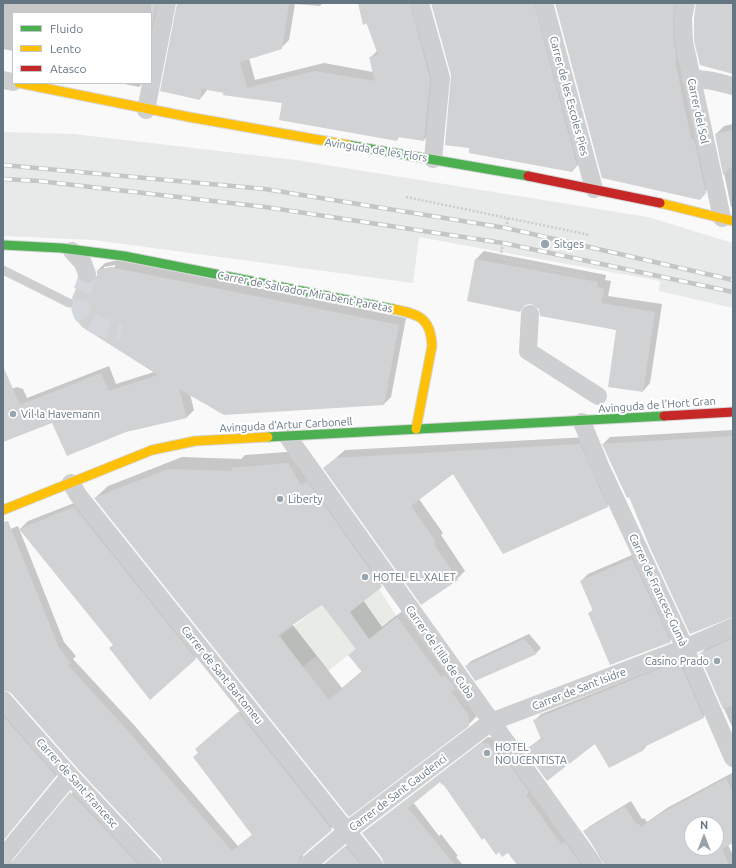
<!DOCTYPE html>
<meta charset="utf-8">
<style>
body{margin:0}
#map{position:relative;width:736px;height:868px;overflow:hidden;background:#f9f9f9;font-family:Ubuntu,sans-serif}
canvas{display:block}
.frame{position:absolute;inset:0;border:4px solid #657683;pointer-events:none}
.legend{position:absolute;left:12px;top:12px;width:140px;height:72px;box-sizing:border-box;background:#fff;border:1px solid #c1c8cd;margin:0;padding:5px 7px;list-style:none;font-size:12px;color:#657683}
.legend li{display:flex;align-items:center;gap:8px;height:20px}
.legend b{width:20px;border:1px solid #c1c8cd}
.north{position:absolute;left:684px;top:816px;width:40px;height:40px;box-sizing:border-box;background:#fff;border:1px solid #c1c8cd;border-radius:50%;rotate:0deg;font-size:11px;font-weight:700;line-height:16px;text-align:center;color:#657683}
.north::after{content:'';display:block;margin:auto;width:14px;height:18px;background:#99a4ac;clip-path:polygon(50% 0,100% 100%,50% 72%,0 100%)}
</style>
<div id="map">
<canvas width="736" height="868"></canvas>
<div class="frame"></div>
<ul class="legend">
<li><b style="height:5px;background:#4caf50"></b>Fluido</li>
<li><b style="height:5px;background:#ffc107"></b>Lento</li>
<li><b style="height:5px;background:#c62828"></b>Atasco</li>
</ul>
<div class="north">N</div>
</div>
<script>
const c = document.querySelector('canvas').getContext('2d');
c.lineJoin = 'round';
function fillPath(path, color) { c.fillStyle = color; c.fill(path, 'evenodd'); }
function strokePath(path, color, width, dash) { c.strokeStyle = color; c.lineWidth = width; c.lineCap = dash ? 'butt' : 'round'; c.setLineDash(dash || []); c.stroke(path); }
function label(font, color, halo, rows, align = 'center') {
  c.font = font + ' Ubuntu,sans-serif'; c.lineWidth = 4; c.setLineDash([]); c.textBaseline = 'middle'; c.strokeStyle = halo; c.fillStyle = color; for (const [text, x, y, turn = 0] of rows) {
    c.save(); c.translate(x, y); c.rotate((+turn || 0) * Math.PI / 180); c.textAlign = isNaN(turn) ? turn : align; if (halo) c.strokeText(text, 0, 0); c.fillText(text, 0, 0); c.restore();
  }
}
fillPath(new Path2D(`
 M 3,132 L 74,134 L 296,160 L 648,217 L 733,243 L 733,308 L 659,291 L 660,281 L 419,237 L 413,283 L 94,240 L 3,236 Z`), '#e8e9e9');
fillPath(new Path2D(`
 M 379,589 L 397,617 L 328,671 L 316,656 L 303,667 L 280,636 L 322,605 L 350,612 Z`), '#e8ebe6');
fillPath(new Path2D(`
 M 3,3 L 162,3 L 151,60 L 151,13 L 13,13 L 13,51 L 3,49 Z
 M 178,3 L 323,3 L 320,6 L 295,4 L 289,40 L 281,48 L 249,58 L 255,80 L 324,63 L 373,72 L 370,58 L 377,51 L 359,3 L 420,3 L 438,70 L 432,132 L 424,140 L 400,136 L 397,140 L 283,102 L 208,89 L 200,99 Z
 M 432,3 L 543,3 L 580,163 L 572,171 L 471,148 Z
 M 556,3 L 681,3 L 713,184 L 699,198 Z
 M 120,83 L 143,83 L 139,87 Z
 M 733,124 L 733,207 L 731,207 L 716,134 L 724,126 Z
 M 484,251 L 606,275 L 605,280 L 611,281 L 608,296 L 662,304 L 650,383 L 643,391 L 618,330 L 540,308 L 531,303 L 527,303 L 520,311 L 468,301 L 476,259 Z
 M 118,260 L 406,318 L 391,397 L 384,404 L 224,414 L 190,394 L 194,410 L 187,417 L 126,431 L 67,455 L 53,421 L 3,441 L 3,392 L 17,387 L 23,389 L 27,398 L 109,366 L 116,384 L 154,372 L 83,326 L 76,317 L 74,308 L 76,302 L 73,298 L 80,282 L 88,275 L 93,278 L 98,276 L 98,270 L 105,263 ZM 115,265 L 115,267 L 104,269 L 104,267 Z
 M 733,430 L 733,616 L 630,496 L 603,444 L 610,437 Z
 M 588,437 L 615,498 L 607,506 L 454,473 L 419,499 L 443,533 L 441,535 L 465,571 L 457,579 L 421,604 L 324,468 L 345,450 Z
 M 301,451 L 394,573 L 363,600 L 382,627 L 410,605 L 481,712 L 468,725 L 349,815 L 95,498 L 108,486 L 182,457 L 241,459 L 245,455 ZM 322,603 L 357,648 L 350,655 L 362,671 L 342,688 L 292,624 Z
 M 82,500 L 202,651 L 195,658 L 114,644 L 20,529 L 28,521 Z
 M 18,526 L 64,642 L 76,656 L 73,659 L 134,725 L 238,846 L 253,834 L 196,749 L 245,707 L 337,823 L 303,855 L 302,861 L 306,865 L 163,865 L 162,857 L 12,692 L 3,690 L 3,532 Z
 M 639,552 L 677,634 L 670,641 L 589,613 L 594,609 L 581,581 L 588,574 Z
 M 529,634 L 541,648 L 536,653 L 466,666 L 471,661 Z
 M 733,635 L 733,729 L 700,654 L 707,647 Z
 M 686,656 L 710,710 L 703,717 L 649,743 L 643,750 L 595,743 L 526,750 L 541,738 L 534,721 L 541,714 Z
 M 3,704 L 61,770 L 3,840 Z
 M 488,737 L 495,738 L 591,865 L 519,865 L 508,851 L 440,781 L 413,802 L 439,836 L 441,834 L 458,856 L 456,857 L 463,865 L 384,865 L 383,858 L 363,833 Z
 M 732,773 L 733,842 L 728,845 L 733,855 L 733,865 L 605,865 L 584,831 L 590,826 L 631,801 L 642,819 L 644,818 L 647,822 L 667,808 ZM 692,824 L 716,824 L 716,848 L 692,848 Z
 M 77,787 L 150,865 L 3,865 L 17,859 Z
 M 352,841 L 371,865 L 324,865 Z`), '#0003');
fillPath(new Path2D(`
 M 151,3 L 156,3 L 151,30 Z
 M 177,3 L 289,3 L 282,49 L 240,62 L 247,88 L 315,71 L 375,81 L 369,57 L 378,55 L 367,23 L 363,25 L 358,3 L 410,3 L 430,79 L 424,141 L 398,137 L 397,141 L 279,120 L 282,103 L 222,95 L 224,93 L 202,89 L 200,100 L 160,91 Z
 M 431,3 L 534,3 L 577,166 L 572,172 L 469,153 L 469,148 L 445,145 L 451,75 Z
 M 555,3 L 675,3 L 673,18 L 674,43 L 677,60 L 675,60 L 691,139 L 694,139 L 706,193 L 700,200 L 602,178 Z
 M 696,3 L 733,3 L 733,74 L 700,65 L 694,41 L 694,19 Z
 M 733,130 L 733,165 L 723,175 L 715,134 Z
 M 475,259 L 598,282 L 597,287 L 604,289 L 601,303 L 655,312 L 643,392 L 608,387 L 616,330 L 540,316 L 539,309 L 531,304 L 525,305 L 520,312 L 467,301 Z
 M 110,267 L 399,325 L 384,405 L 224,415 L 179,389 L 187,418 L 126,432 L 67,456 L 52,423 L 3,442 L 3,366 L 20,405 L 101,373 L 109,391 L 158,375 L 82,327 L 75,318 L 73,308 L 75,302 L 72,298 L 79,282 L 91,284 L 97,276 L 97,270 Z
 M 733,436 L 733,617 L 690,634 L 651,550 L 629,497 L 627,498 L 602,444 Z
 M 580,444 L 608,507 L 503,554 L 453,474 L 411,506 L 436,542 L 434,544 L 458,580 L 421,605 L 323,468 L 336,458 Z
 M 288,463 L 301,485 L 307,481 L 382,587 L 350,612 L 369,639 L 397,617 L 441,677 L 445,675 L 456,689 L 451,691 L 469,716 L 469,726 L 349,817 L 94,498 L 168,469 L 233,471 L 231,468 ZM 322,605 L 356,649 L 348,655 L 362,672 L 329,700 L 278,635 Z
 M 74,507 L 196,659 L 150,700 L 109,648 L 113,645 L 19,529 Z
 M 8,521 L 59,648 L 71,663 L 68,665 L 128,731 L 232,851 L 252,835 L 193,757 L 198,753 L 195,749 L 238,712 L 332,830 L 300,857 L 297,865 L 163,865 L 161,858 L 78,769 L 11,693 L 3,690 L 3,522 Z
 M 632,559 L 671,642 L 610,665 L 588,613 L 593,611 L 580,581 Z
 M 733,638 L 733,705 L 723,709 L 699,654 Z
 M 524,639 L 537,654 L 475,681 L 465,666 Z
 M 679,661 L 704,718 L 642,748 L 644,750 L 609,768 L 595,744 L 547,781 L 525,750 L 541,739 L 533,720 Z
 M 3,716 L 56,776 L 3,841 Z
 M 481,743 L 489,744 L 504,765 L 508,762 L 529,792 L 526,795 L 561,844 L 565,842 L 581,865 L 517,865 L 508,853 L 502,857 L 499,852 L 496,855 L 484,838 L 482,840 L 443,784 L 442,785 L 440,782 L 408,808 L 455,865 L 384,865 L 382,858 L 362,833 Z
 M 726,778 L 733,793 L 733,843 L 722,849 L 729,865 L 604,865 L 603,859 L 583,831 L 625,806 L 636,824 L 638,823 L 641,827 L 660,814 ZM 692,824 L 716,824 L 716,848 L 692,848 Z
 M 70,792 L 139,865 L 9,865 Z
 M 345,846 L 361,865 L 323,865 Z`), '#d0d2d3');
strokePath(new Path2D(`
 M 87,274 C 87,283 83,288 81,295 C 74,323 101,327 121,332`), '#d4d8dc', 18, [18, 9]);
const fast = new Path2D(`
 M 348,145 L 528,176
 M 3,245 L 61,248 L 124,256 L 393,309
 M 268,437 L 664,416`);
const slow = new Path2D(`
 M 19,83 L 189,117 L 348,145
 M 660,203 L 733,221
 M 393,309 C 418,314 431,317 432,346 L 416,429
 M 3,510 L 152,450 L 195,441 L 268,437`);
const jam = new Path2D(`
 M 528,176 L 660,203
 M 664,416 L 733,412`);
strokePath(fast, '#d5d6d7', 11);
strokePath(slow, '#d5d6d7', 11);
strokePath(jam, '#d5d6d7', 11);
strokePath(new Path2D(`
 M 406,197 L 590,235
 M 506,228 L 508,217
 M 503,243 L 500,258 L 587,277
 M 536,270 L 537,266`), '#cbcccd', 2.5, [2, 2]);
strokePath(new Path2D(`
 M 3,270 L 69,303`), '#cecfd0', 9);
strokePath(new Path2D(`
 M 420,3 L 441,78 L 433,159
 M 544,3 L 594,189
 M 686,3 L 683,18 L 684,42 L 722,218
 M 691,78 L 713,81 L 733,86
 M 3,80 L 13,82
 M 146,110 L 167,3
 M 72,251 L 83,263 L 87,274
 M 530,314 L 528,351 L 598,396
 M 582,422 L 600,466 L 679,635 L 733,758
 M 288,437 L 594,865
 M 71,483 L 78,495 L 374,865
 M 3,700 L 70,776 L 153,865
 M 3,857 L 70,776
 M 307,865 L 347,831 L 491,722 L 685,648 L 733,627`), '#cecfd0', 18);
strokePath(fast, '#4caf50', 9);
strokePath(slow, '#ffc107', 9);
strokePath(jam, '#c62828', 9);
const rail = new Path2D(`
 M 3,165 L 265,189 L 506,228 L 733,280
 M 3,179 L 39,181 L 265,207 L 503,243 L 733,292`);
strokePath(rail, '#c3c5c6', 4.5);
strokePath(rail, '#fff', 3, [9]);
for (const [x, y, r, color] of [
 [545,244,5,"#99a4ac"],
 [13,414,4,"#99a4ac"],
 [280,499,4,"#99a4ac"],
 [365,577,4,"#99a4ac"],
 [717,661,4,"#99a4ac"],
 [487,753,4,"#99a4ac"]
]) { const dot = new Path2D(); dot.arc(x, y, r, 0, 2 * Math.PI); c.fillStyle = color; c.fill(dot); strokePath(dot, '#fff', 1.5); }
label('11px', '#657683', '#fff', [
 ["Carrer de les Escoles Pies",569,96,75],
 ["Carrer del Sol",698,111,78],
 ["Avinguda de les Flors",376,150,9],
 ["Carrer de Salvador Mirabent Paretas",305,292,11],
 ["Avinguda de l'Hort Gran",657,405,-4],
 ["Avinguda d'Artur Carbonell",286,425,-3],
 ["Carrer de Francesc Gumà",658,590,65],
 ["Carrer de l'Illa de Cuba",440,652,55],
 ["Carrer de Sant Bartomeu",222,675,51],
 ["Carrer de Sant Isidre",579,689,-21],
 ["Carrer de Sant Francesc",77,783,48],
 ["Carrer de Sant Gaudenci",398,793,-37]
]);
label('11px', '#657683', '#fff', [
 ["Sitges",554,244],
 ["Vil·la Havemann",21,414],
 ["Liberty",288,499],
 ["HOTEL EL XALET",373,577],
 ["Casino Prado",709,661,"right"],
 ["HOTEL",495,747],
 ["NOUCENTISTA",495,760]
], 'left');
</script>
